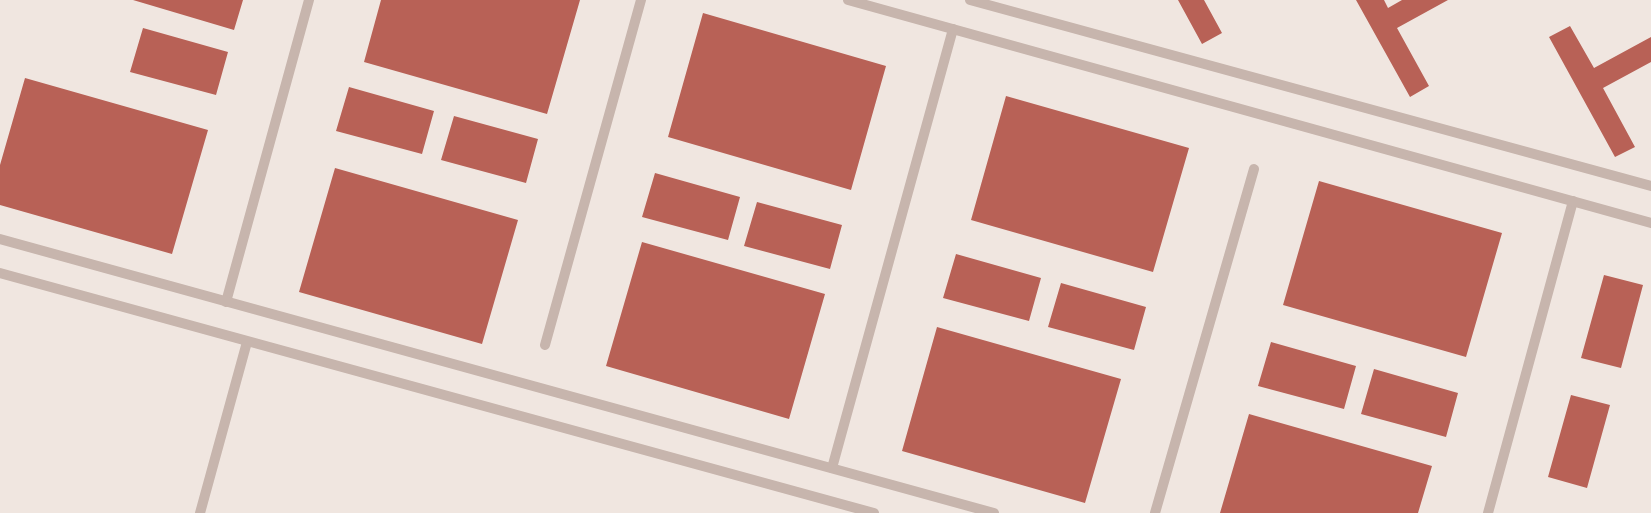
<!DOCTYPE html>
<style>
body{margin:0}
canvas{display:block;background:#f0e6e0}
</style>
<canvas width="1651" height="513"></canvas>
<script>
const c = document.querySelector('canvas').getContext('2d');
c.lineJoin = 'round';
function fillPath(path, color) { c.fillStyle = color; c.fill(path, 'evenodd'); }
function strokePath(path, color, width, dash) { c.strokeStyle = color; c.lineWidth = width; c.lineCap = dash ? 'butt' : 'round'; c.setLineDash(dash || []); c.stroke(path); }
fillPath(new Path2D(`
 M 133,0 L 243,0 L 234,30 Z
 M 381,0 L 580,0 L 547,114 L 364,62 Z
 M 1178,0 L 1204,0 L 1222,33 L 1202,44 Z
 M 1356,0 L 1384,0 L 1388,8 L 1402,0 L 1448,0 L 1397,28 L 1429,86 L 1410,97 Z
 M 703,13 L 886,66 L 851,190 L 668,137 Z
 M 1570,26 L 1594,68 L 1651,37 L 1651,62 L 1603,88 L 1635,147 L 1615,157 L 1549,37 Z
 M 143,28 L 228,52 L 216,95 L 130,72 Z
 M 25,78 L 208,130 L 172,254 L 0,205 L 0,165 Z
 M 349,87 L 434,111 L 422,154 L 336,131 Z
 M 1006,96 L 1189,148 L 1153,272 L 971,220 Z
 M 454,116 L 538,139 L 526,183 L 441,160 Z
 M 335,168 L 518,220 L 482,344 L 299,292 Z
 M 655,173 L 740,197 L 728,240 L 642,217 Z
 M 1319,181 L 1502,233 L 1466,357 L 1283,305 Z
 M 757,202 L 842,225 L 830,269 L 744,246 Z
 M 642,242 L 825,294 L 789,419 L 606,366 Z
 M 956,254 L 1041,278 L 1029,321 L 943,298 Z
 M 1604,275 L 1643,285 L 1621,368 L 1581,358 Z
 M 1061,283 L 1146,307 L 1134,350 L 1048,327 Z
 M 937,327 L 1121,379 L 1085,503 L 902,451 Z
 M 1271,342 L 1356,366 L 1344,409 L 1258,386 Z
 M 1374,369 L 1458,393 L 1446,437 L 1361,414 Z
 M 1571,395 L 1610,405 L 1587,488 L 1548,477 Z
 M 1249,414 L 1432,466 L 1418,513 L 1220,513 Z`), '#b86156');
strokePath(new Path2D(`
 M 226,302 L 309,0
 M 545,345 L 641,0
 M 832,468 L 953,29
 M 1155,513 L 1254,169
 M 1488,513 L 1573,201`), '#c7b5ad', 10);
strokePath(new Path2D(`
 M 848,0 L 1651,223
 M 970,0 L 1651,186
 M 0,239 L 994,513
 M 0,273 L 874,513
 M 200,513 L 247,342`), '#c7b5ad', 10);
</script>
